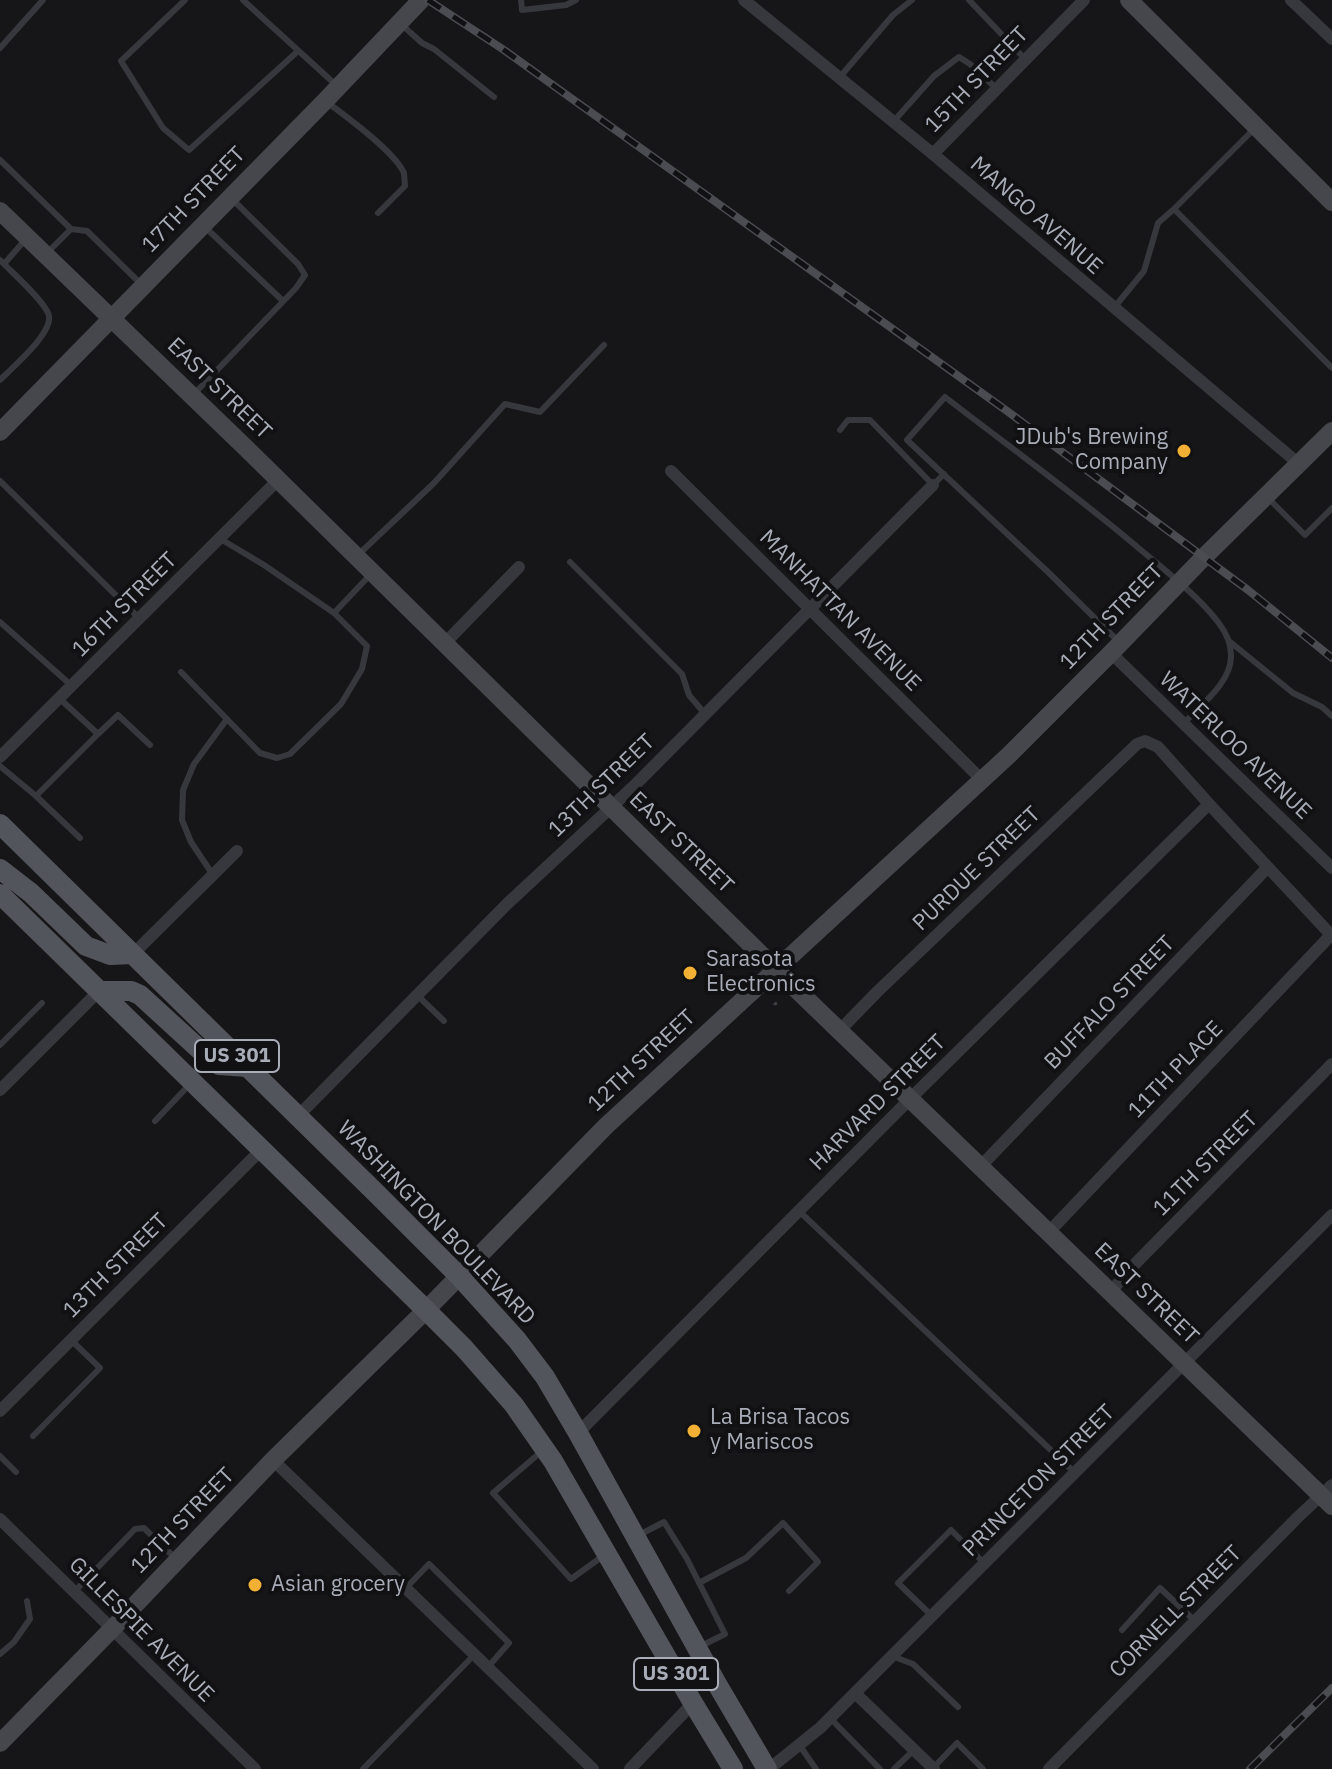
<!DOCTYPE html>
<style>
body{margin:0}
canvas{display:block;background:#161618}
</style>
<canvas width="1332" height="1769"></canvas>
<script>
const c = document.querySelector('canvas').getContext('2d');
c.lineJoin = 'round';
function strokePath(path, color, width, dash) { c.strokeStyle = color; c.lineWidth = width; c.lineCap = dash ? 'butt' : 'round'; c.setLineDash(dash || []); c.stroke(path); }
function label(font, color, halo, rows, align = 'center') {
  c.font = font + ' "IBM Plex Sans",sans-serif'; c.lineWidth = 8; c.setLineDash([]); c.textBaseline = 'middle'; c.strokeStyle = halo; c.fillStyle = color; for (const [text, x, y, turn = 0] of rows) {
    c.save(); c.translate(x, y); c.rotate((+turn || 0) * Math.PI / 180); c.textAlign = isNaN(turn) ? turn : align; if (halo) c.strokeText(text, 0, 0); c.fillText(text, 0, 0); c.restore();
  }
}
strokePath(new Path2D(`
 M 735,966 L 734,965 L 736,963
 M 774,1003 L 775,1004 L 777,1003`), '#3d3f44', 3, [4, 6]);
strokePath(new Path2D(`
 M 185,0 L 121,61 L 163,128 L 189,150 L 298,51
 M 243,0 L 336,85
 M 521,0 L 522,10 L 566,5 L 576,0
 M 969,0 L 1025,59
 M 402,25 L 422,43 L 434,49 L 494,97
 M 0,48 L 43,0
 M 839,78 L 893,15 L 912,0
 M 328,103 C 347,117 395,152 404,173 C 404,174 405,185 405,186 L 378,213
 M 893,122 L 934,76 L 959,57 L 970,64 L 997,89
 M 0,160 L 71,229 L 48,252
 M 1174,209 L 1332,368
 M 206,228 L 283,301
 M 71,229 L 87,231 L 141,284
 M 0,260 L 4,264 L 25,240
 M 1113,309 L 1144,271 L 1158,223 L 1174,209 L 1253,130
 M 0,380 C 13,367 52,334 49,316 C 47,304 14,274 4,264
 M 195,393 L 296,288 L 305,275 L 298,264 L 231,198
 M 840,430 L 848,420 L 870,420 L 933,485 L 944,474
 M 0,481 L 139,618
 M 1267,497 L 1305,535 L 1332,508
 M 219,538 L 264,565 L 334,613
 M 359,554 L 434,483 L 505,404 L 540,412 L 604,345
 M 570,562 L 682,674 L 689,695 L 705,714
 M 0,622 L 72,686
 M 1118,641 L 1049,573 L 907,440 L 945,397 C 1011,448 1079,497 1142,551 C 1166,571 1199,597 1218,622 C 1225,631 1231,643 1231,655 C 1232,682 1201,705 1184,723
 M 1229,641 L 1293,693 L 1322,707 L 1332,716
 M 181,672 L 260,753 L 277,758 L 290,754 L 341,704 L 362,669 L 367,646 L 334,613 L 370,575
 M 98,734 L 118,715 L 150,745
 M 0,766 L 36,796 L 98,734 L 59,698
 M 36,796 L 80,838
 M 213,875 L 191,842 L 182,820 L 183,790 L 194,764 L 227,719
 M 417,995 L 444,1021
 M 0,1045 L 42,1003
 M 155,1121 L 191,1083
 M 799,1211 L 1075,1473
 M 33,1436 L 100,1368 L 71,1340
 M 542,1451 L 493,1493 L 571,1579 L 603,1556
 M 0,1456 L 16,1472
 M 641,1534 L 664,1522 L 687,1559 L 725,1634 L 701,1646
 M 699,1583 L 746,1558 L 783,1523 L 818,1562 L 789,1591
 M 406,1588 L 429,1564 L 509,1643 L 488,1667
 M 74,1592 L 135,1529 L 144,1528 L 175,1558
 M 932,1616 L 898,1583 L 951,1530 L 984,1563
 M 1122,1630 L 1160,1588 L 1195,1621
 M 0,1654 L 14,1642 L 30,1619 L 27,1601
 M 892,1656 L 913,1664 L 958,1707
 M 830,1718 L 880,1769
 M 800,1746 L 816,1769
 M 933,1768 L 957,1743 L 983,1769
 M 363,1769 L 475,1654
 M 894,1769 L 914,1750`), '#37383d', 6);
strokePath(new Path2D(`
 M 744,0 L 933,154 L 1299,464
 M 1291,0 L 1332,39
 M 933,154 L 1084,0
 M 671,471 L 981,779
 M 445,643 L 519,567
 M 1111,653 L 1332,868
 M 0,757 L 277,481
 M 133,954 L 237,851
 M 839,1031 L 877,992 L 1137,744 L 1145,741 L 1158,747 L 1209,804 L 1332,936
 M 0,1090 L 99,991
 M 298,1116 L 507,904 L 634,786 L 933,485
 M 980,1167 L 1268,867
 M 1048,1233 L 1331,935
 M 1110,1293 L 1128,1271 L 1332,1064
 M 0,1411 L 261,1150
 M 578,1433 L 910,1099 L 1209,804
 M 273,1460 L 593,1769
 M 0,1519 L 255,1769
 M 855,1693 L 934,1769
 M 630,1769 L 693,1703
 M 769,1769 L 820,1728 L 1332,1215
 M 1049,1769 L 1297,1518 L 1332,1485`), '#37383d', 12);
strokePath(new Path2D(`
 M 1129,0 L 1332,202
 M 0,211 L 248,450 L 794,987 L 1332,1506
 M 0,432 L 325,101 L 421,0
 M 0,1743 L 112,1629 L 273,1460 L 426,1310 L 606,1126 L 1009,755 L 1111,653 L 1204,557 L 1332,431`), '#45474d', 18);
strokePath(new Path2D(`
 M 0,824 L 377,1194 L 459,1276 L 517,1340 L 545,1377 L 578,1433 L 717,1684 L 767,1769
 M 0,869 L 31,893 L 86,946 L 110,955 L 133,954
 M 0,894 L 426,1310 L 464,1348 L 514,1405 L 553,1461 L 693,1703 L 733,1769
 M 99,991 L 131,991 L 140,995 L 210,1059 L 219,1065 L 248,1067`), '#53555c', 20);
const rail = new Path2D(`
 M 428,0 L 504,50 L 1007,411 L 1248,590 L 1332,658
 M 1250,1769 L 1332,1688`);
strokePath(rail, '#4a4c52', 8);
strokePath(rail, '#111113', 5, [15]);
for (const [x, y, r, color] of [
 [1184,451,8,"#f2b134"],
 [690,973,8,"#f2b134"],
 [694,1431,8,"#f2b134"],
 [255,1585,8,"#f2b134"]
]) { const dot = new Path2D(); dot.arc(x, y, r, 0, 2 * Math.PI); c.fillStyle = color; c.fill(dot); strokePath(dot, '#111113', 3); }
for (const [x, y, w] of [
 [237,1056,84],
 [676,1674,84]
]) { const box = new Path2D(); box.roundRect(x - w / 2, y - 16, w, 32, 6); c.fillStyle = '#111113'; c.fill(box); strokePath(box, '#a8adb8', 2); }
label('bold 20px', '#a8adb8', null, [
 ["US 301",237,1056],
 ["US 301",676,1674]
]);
label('22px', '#a8adb8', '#111113', [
 ["15TH STREET",977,80,-46],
 ["17TH STREET",194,200,-46],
 ["MANGO AVENUE",1036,216,41],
 ["EAST STREET",219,389,44],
 ["16TH STREET",125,605,-45],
 ["MANHATTAN AVENUE",840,611,45],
 ["12TH STREET",1112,617,-46],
 ["WATERLOO AVENUE",1235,746,44],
 ["13TH STREET",602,786,-44],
 ["EAST STREET",681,843,44],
 ["PURDUE STREET",977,869,-44],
 ["BUFFALO STREET",1110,1003,-46],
 ["12TH STREET",642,1061,-43],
 ["11TH PLACE",1176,1070,-46],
 ["HARVARD STREET",878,1103,-45],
 ["11TH STREET",1206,1164,-45],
 ["WASHINGTON BOULEVARD",436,1223,46],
 ["13TH STREET",116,1266,-45],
 ["EAST STREET",1146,1294,44],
 ["PRINCETON STREET",1039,1481,-45],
 ["12TH STREET",183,1521,-46],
 ["CORNELL STREET",1176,1612,-45],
 ["GILLESPIE AVENUE",141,1630,45]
]);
label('22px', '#a8adb8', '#111113', [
 ["JDub's Brewing",1168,438,"right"],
 ["Company",1168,463,"right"],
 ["Sarasota",706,960],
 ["Electronics",706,985],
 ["La Brisa Tacos",710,1418],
 ["y Mariscos",710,1443],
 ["Asian grocery",271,1585]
], 'left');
</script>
